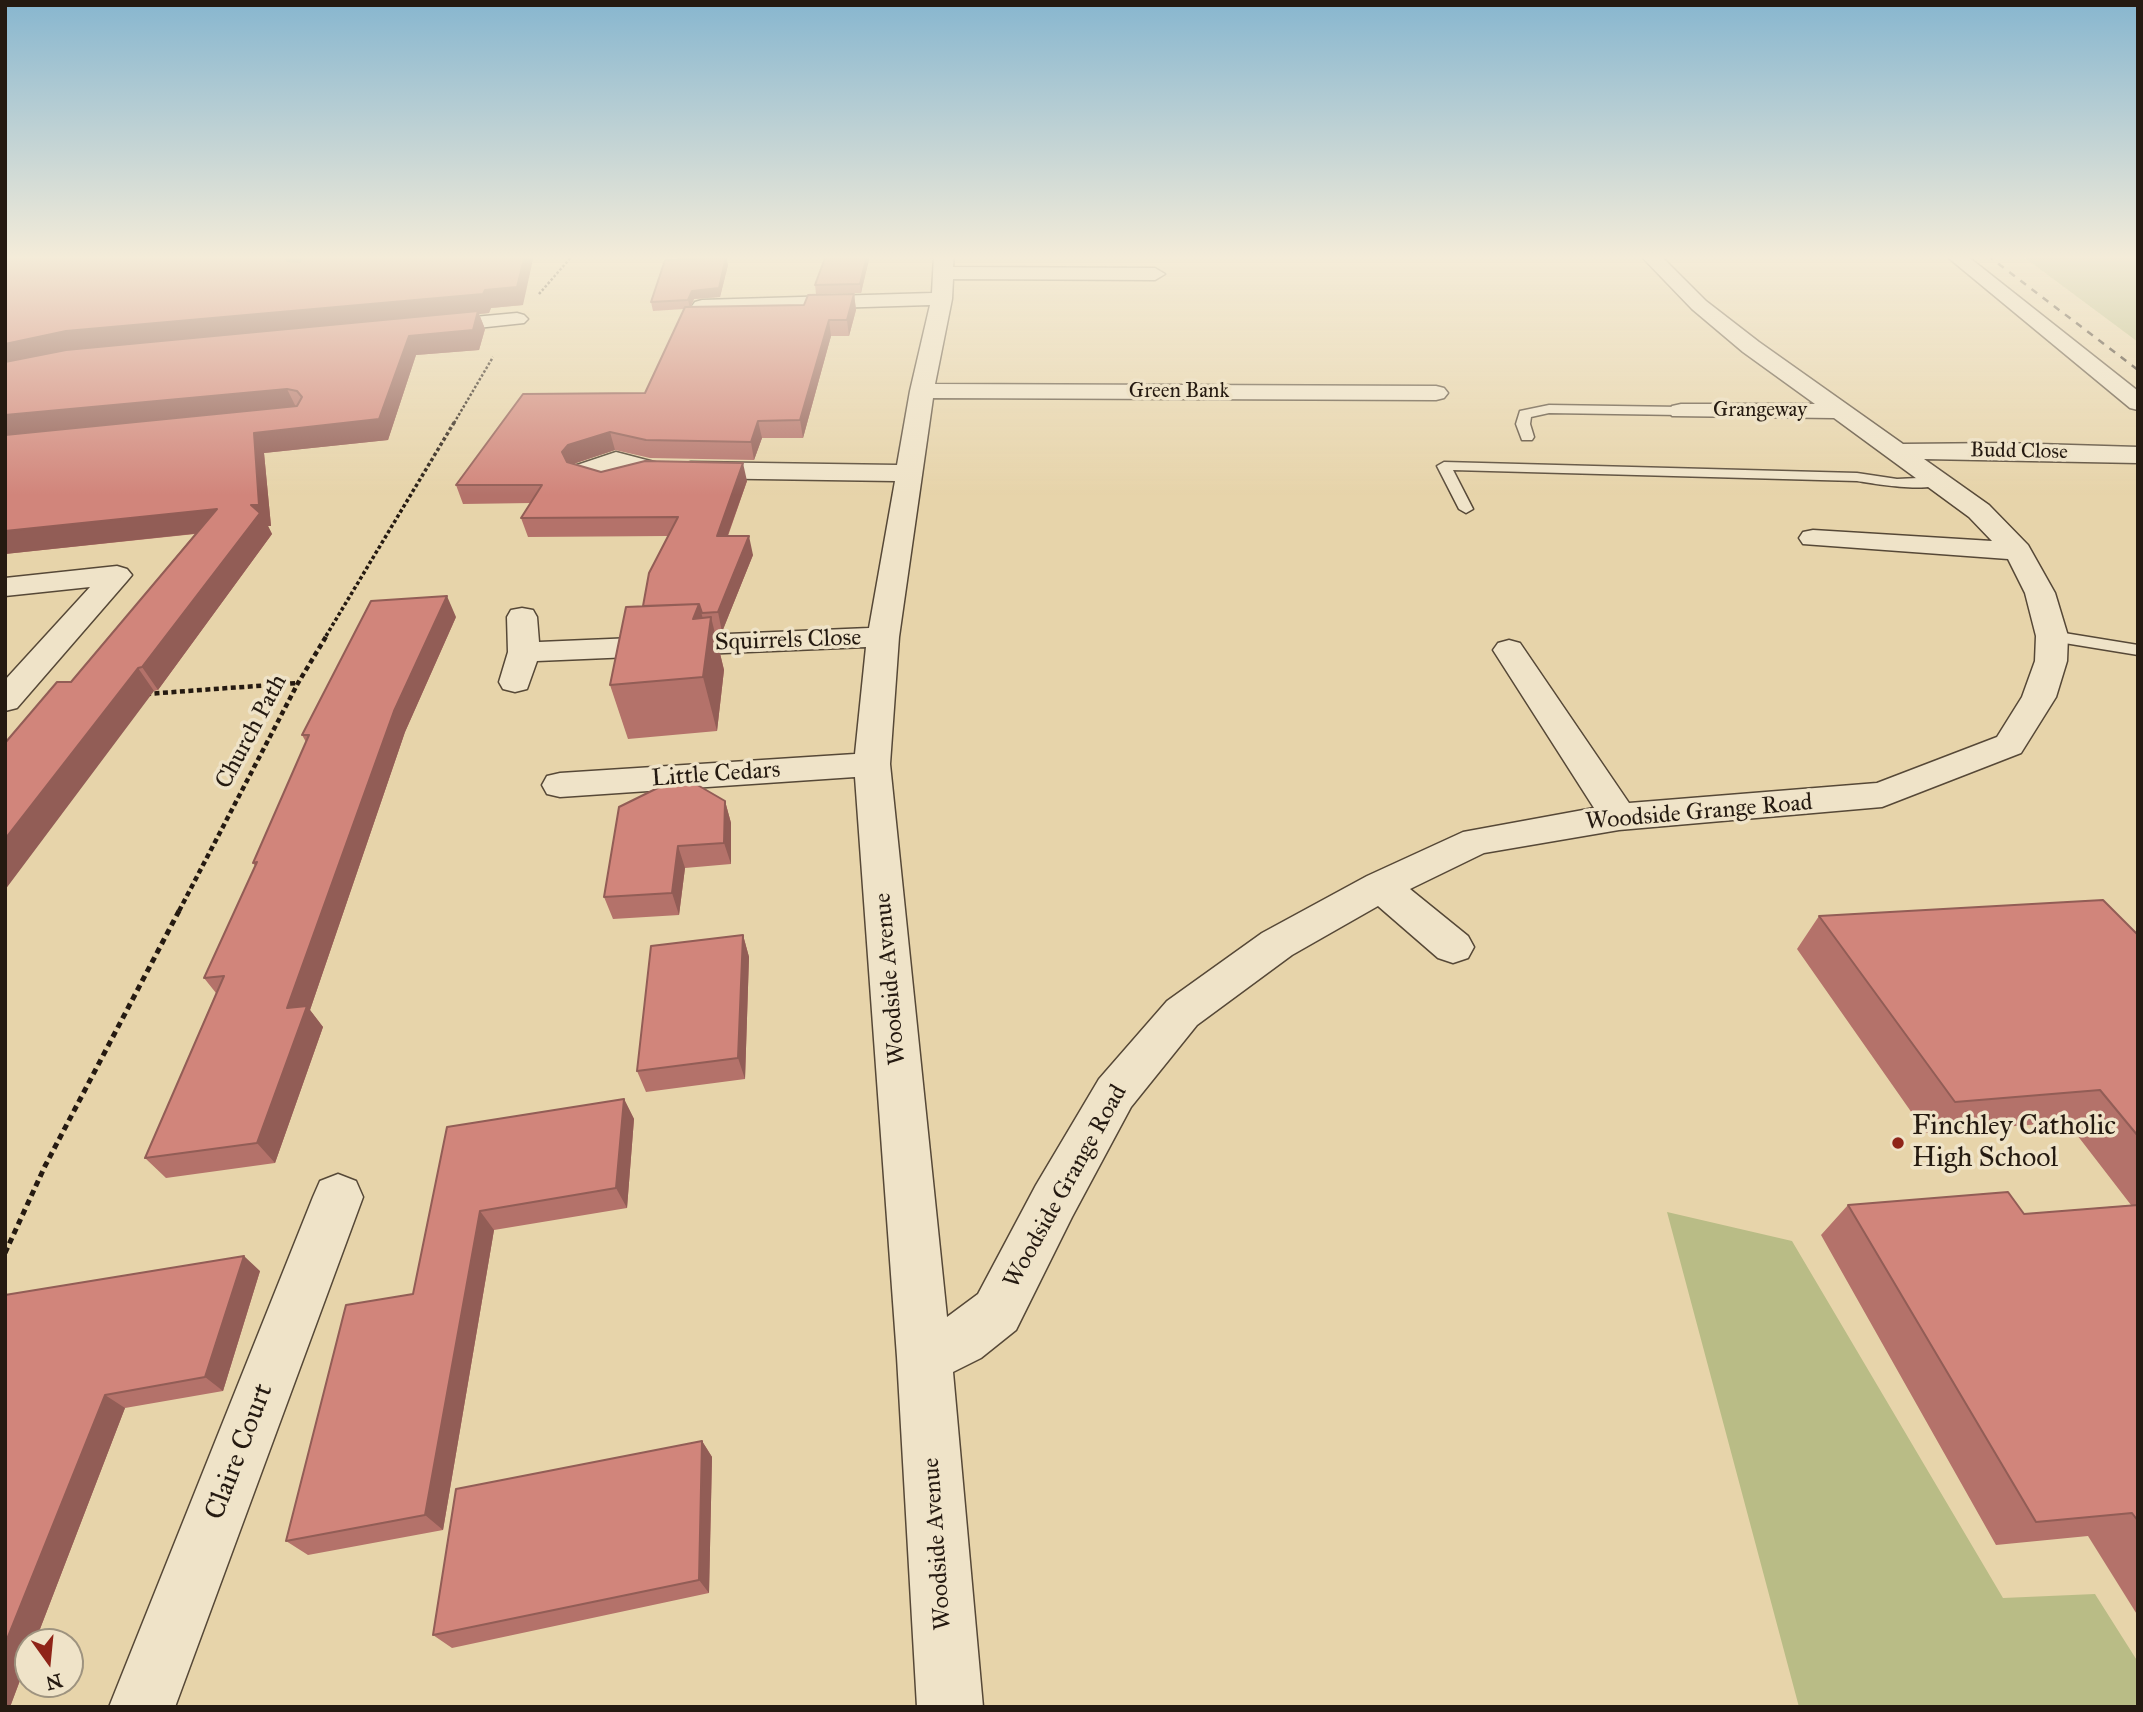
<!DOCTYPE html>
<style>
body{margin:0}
#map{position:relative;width:2143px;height:1712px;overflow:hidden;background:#e7d4aa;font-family:"IM FELL Great Primer",serif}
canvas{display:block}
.frame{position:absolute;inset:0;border:7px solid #251a11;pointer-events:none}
.north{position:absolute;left:14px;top:1628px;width:70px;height:70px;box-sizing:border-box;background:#efe3c8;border:2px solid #9e937f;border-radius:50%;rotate:165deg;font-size:19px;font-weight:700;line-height:28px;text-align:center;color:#251a11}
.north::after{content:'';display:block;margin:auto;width:24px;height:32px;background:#8f2418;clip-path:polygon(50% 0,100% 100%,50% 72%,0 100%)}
</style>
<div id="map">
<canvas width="2143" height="1712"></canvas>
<div class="frame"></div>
<div class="north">N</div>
</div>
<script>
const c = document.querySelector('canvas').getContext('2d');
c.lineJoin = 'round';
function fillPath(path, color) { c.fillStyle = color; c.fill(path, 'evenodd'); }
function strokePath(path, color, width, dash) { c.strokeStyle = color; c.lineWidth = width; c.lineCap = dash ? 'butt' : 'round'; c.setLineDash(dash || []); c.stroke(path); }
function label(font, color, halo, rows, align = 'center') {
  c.font = font + ' "IM FELL Great Primer",serif'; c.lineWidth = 7; c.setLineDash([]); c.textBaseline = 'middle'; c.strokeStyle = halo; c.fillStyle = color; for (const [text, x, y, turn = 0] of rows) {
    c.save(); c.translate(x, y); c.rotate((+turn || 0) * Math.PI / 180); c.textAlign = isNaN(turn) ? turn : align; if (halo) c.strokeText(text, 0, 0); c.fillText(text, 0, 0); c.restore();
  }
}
fillPath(new Path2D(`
 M 2021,255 L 2138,255 L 2138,342 Z
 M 1667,1212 L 1792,1241 L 2003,1598 L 2095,1594 L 2138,1662 L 2138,1707 L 1799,1707 Z`), '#b9bc86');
const lane = new Path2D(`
 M 1549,405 L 1681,407 L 1688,411 L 1681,415 L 1549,413 L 1531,417 L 1530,424 L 1534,437 L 1532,440 L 1522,440 L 1516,424 L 1520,411 Z
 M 1444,462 L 1857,473 L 1897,479 L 1939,477 L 1946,481 C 1931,494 1877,484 1857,481 L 1453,470 L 1473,509 L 1466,513 L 1459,509 L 1437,466 Z
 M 2052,631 L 2138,645 L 2138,655 L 2046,640 L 2043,636 Z`);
const street = new Path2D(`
 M 934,255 L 954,255 L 953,267 L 1155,268 L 1165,274 L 1155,280 L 953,279 L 952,299 L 935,384 L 1436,386 L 1444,388 L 1448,393 L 1444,398 L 1436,400 L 933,398 L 899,637 L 890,764 L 947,1317 L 978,1294 L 1036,1185 L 1099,1079 L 1167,1001 L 1262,933 L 1367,876 L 1463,832 L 1594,808 L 1493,650 L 1498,643 L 1509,640 L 1520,643 L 1629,803 L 1877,783 L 1997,737 L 2022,697 L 2035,661 L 2036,636 L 2025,593 L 2008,559 L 1803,544 L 1799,538 L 1803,532 L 1813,530 L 1992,541 L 1969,517 L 1834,418 L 1672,416 L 1669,411 L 1672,406 L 1681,404 L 1815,404 L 1743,352 L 1692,309 L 1640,255 L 1660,255 L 1706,301 L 1759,342 L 1903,444 L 2004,443 L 2138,447 L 2138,463 L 1924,459 L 1989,505 L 2028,545 L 2055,593 L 2068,636 L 2067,661 L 2056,697 L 2021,753 L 1882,807 L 1619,830 L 1484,853 L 1410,889 L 1468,936 L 1474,947 L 1468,958 L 1453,963 L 1438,958 L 1378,906 L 1292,955 L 1197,1025 L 1131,1107 L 1072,1217 L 1016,1330 L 981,1358 L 953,1372 L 983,1707 L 917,1707 L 897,1357 L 855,777 L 560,797 L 547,794 L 542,785 L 547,776 L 560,773 L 855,754 L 866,647 L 537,661 L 527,689 L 515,692 L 503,689 L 499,682 L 508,652 L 507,617 L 511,610 L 522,608 L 533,610 L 537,617 L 539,642 L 869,628 L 895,481 L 691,478 L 682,476 L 678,470 L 682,464 L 691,462 L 897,465 L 910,391 L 930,305 L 702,312 L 695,310 L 692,306 L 695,302 L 702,300 L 932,293 Z
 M 1945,255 L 1966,255 L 2138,391 L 2138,410 L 2130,408 Z
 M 517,313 L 524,315 L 528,319 L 524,323 L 431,333 L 423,332 L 420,327 L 423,322 L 431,321 Z
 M 616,452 L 658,463 L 662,469 L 658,475 L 649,477 L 637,474 L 634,481 C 615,486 584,492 570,472 L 574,466 Z
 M 117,566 L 127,569 L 132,575 L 127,581 L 17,708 L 5,711 L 5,680 L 90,587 L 5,596 L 5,578 Z
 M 338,1174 L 356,1181 L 363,1197 L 175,1707 L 109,1707 L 313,1197 L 320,1181 Z`);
strokePath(lane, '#564837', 3);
strokePath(street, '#564837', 3);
strokePath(new Path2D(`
 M 539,294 L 573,255
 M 454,423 L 493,357`), '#251a11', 2.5, [2.5, 2]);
strokePath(new Path2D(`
 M 326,636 L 455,421`), '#251a11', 3.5, [3.5, 2.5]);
strokePath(new Path2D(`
 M 146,694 L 298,683
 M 179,911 L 298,683 L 327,635`), '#251a11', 4.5, [5, 3.5]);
strokePath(new Path2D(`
 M 5,1253 L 45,1166 L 180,909`), '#251a11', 5, [6, 4.5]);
fillPath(lane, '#efe3c8');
fillPath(street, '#efe3c8');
strokePath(new Path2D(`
 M 1987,255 L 2138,370`), '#251a11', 2.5, [7, 7]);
fillPath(new Path2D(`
 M 5,255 L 523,305 L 491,308 L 489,313 L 479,314 L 485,329 L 479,350 L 416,355 L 388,440 L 264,453 L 271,526 L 268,526 L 272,534 L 158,690 L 154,691 L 71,682 L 195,534 L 5,554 Z
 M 826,255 L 870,255 L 861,293 L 816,294 L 815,285 Z
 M 726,257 L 728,265 L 720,297 L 694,299 L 691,307 L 804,305 L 854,294 L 856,310 L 849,336 L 831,336 L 803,438 L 762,438 L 754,460 L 650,458 L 615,450 L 573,464 L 601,472 L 747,481 L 728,536 L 753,555 L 722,632 L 715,632 L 724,670 L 717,731 L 628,739 L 610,685 L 643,606 L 668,536 L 528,537 L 521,518 L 531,503 L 463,504 L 456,485 L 645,393 L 684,309 L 653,311 L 651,302 Z
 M 456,617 L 405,732 L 310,1010 L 323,1027 L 275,1163 L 166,1178 L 145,1158 L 216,993 L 204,978 L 255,866 L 253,863 L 306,742 L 302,735 Z
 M 725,801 L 731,823 L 731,864 L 685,868 L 679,915 L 613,919 L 604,897 Z
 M 1819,916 L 2138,935 L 2138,1616 L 2088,1536 L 1996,1545 L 1821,1235 L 1848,1205 L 2024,1214 L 2131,1205 L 2067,1122 L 1926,1133 L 1797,949 Z
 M 743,935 L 749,957 L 745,1079 L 646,1092 L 637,1071 Z
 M 624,1099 L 634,1119 L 627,1208 L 494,1230 L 443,1530 L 308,1555 L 286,1541 L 413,1294 L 447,1127 Z
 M 260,1271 L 223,1391 L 125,1408 L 35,1642 L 28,1642 L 28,1659 L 10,1707 L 5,1707 L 5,1295 Z
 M 702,1441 L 712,1457 L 709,1593 L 452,1648 L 433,1635 Z`), '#b4726a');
fillPath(new Path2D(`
 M 287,255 L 306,255 L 294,275 L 287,261 L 286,257 Z
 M 525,255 L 534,255 L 523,305 L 491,308 L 489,313 L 479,314 L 485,329 L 479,350 L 416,355 L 388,440 L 264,453 L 271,526 L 268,526 L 272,534 L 158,690 L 142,667 L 251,505 L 254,433 L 409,336 L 5,366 L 5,344 L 66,331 L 485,290 Z
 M 867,255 L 870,255 L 861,293 L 860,284 Z
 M 726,257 L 728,265 L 720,297 L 694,299 L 690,308 L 688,300 L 692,291 Z
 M 854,294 L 856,310 L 849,336 L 847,320 Z
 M 829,320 L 831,336 L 803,438 L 800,420 Z
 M 287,389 L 297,409 L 5,436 L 5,415 Z
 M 758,421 L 762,438 L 754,460 L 751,442 Z
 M 610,432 L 615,450 L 573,464 L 568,471 L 562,452 L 568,445 Z
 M 743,463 L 747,481 L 721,554 L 717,536 Z
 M 217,509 L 229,530 L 5,554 L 5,531 Z
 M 749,536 L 753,555 L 722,632 L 718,612 Z
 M 447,596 L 456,617 L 405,732 L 310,1010 L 323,1027 L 275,1163 L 257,1143 L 287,1008 L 394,711 Z
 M 699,604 L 708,638 L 711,617 L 724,670 L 717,731 L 703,677 L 693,619 Z
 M 138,668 L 154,691 L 5,890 L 5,839 Z
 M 725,801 L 731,823 L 731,864 L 724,843 Z
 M 678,846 L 685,868 L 679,915 L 672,893 Z
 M 743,935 L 749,957 L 745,1079 L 738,1058 Z
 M 624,1099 L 634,1119 L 627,1208 L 616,1188 Z
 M 480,1211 L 494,1230 L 443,1530 L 425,1515 Z
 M 244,1256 L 260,1271 L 223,1391 L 205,1377 Z
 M 105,1395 L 125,1408 L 35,1642 L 28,1642 L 28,1659 L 10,1707 L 5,1707 L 5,1644 Z
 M 702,1441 L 712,1457 L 709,1593 L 699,1580 Z`), '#925d56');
const building = new Path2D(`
 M 5,255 L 287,255 L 286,257 L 287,261 L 300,262 L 303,255 L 525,255 L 517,287 L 485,290 L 483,294 L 66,331 L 5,344 Z
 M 826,255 L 867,255 L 860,284 L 815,285 Z
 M 726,257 L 719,288 L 692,291 L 688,300 L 651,302 L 665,260 Z
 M 854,294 L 847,320 L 829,320 L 800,420 L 758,421 L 751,442 L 646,440 L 610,432 L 568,445 L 562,452 L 567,462 L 601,472 L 645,461 L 743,463 L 717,536 L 749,536 L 718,612 L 702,613 L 699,604 L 643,606 L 649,573 L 678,517 L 521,518 L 542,485 L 456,485 L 523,394 L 645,393 L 685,307 L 804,305 L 808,295 Z
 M 478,311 L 473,330 L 409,336 L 379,419 L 254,433 L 259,505 L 251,505 L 260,513 L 142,667 L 138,668 L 5,839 L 5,743 L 57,682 L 71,682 L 217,509 L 5,531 L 5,435 L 297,406 L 302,397 L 297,391 L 287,389 L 5,415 L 5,362 L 66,350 Z
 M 447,596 L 394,711 L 287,1008 L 307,1006 L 257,1143 L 145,1158 L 224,976 L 204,978 L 257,862 L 253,863 L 309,735 L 302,735 L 371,601 Z
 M 699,604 L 693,619 L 711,617 L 703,677 L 610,685 L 626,607 Z
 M 682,776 L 725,801 L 724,843 L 678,846 L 672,893 L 604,897 L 619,807 Z
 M 2103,900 L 2138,935 L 2138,1136 L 2100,1090 L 1955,1102 L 1819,916 Z
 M 743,935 L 738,1058 L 637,1071 L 651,946 Z
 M 624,1099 L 616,1188 L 480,1211 L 425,1515 L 286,1541 L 346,1305 L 413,1294 L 447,1127 Z
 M 2008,1192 L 2024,1214 L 2138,1205 L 2138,1521 L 2132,1513 L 2036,1522 L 1848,1205 Z
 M 244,1256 L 205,1377 L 105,1395 L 5,1644 L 5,1295 Z
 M 702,1441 L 699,1580 L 433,1635 L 456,1489 Z`);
fillPath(building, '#d1857b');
strokePath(building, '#925d56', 2);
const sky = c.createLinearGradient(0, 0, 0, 495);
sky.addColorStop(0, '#87b6cf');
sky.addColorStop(0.52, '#f4ecd9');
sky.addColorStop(1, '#f4ecd900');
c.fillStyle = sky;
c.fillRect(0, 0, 2143, 495);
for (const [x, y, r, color] of [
 [1898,1143,7,"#8f2418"]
]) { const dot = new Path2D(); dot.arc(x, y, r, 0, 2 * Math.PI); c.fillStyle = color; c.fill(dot); strokePath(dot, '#efe3c8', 2.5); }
label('21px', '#251a11', '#efe3c8', [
 ["Green Bank",1179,392],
 ["Grangeway",1760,411],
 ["Budd Close",2019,452,1]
]);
label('24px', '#251a11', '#efe3c8', [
 ["Squirrels Close",788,641,-2],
 ["Church Path",252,732,-62],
 ["Little Cedars",716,775,-4],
 ["Woodside Grange Road",1699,813,-5],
 ["Woodside Avenue",891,979,-95],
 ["Woodside Grange Road",1066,1187,-61],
 ["Woodside Avenue",938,1544,-94]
]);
label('28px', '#251a11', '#efe3c8', [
 ["Finchley Catholic",1912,1127],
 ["High School",1912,1159]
], 'left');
label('28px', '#251a11', '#efe3c8', [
 ["Claire Court",240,1452,-69]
]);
</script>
